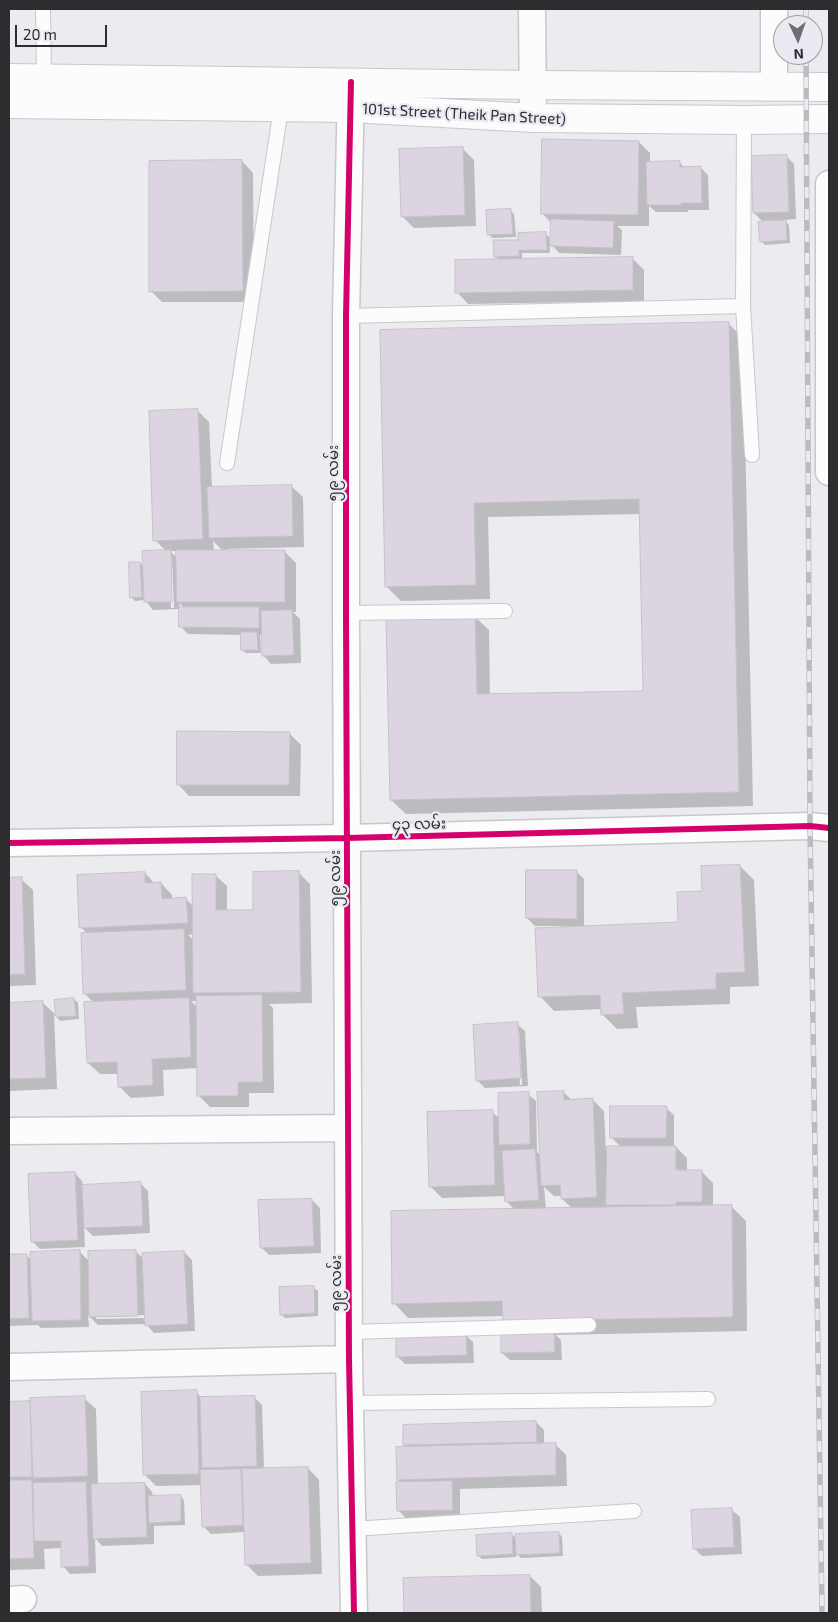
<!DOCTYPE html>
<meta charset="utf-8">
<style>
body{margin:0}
#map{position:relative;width:838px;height:1622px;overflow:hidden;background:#ebebf0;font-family:"Exo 2",sans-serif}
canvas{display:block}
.frame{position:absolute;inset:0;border:10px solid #2d2d30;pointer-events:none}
.north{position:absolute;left:773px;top:15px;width:50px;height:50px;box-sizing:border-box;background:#e9eaf2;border:1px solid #9e9ea4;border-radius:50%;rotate:177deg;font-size:14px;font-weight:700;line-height:20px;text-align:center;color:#2d2d30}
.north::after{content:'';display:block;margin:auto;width:18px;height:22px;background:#707073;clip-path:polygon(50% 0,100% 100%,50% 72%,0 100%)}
.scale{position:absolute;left:15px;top:25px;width:92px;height:22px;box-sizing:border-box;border:2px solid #2d2d30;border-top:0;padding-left:6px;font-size:15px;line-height:18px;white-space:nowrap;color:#2d2d30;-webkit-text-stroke:4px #e9eaf2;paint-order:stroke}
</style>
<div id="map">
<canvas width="838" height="1622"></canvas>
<div class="frame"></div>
<div class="north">N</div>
<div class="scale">20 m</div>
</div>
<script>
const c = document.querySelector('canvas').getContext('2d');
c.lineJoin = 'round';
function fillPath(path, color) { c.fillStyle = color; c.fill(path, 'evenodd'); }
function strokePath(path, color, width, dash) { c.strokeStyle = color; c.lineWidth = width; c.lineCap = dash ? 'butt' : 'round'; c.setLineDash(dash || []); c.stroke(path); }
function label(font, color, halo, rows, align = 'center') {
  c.font = font + ' "Exo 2","Noto Sans Myanmar",sans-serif'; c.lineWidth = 4.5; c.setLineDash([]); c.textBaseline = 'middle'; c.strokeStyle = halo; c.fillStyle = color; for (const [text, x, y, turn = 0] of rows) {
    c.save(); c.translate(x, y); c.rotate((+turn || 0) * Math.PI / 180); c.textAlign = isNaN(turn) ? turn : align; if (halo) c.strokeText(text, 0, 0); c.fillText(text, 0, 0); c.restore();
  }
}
fillPath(new Path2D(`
 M 639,142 L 650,153 L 650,163 L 679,162 L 685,168 L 700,167 L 708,175 L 709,210 L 688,210 L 688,212 L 656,212 L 649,206 L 649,226 L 617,226 L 622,230 L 621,255 L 559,253 L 552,245 L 552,224 L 542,213 Z
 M 462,148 L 474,160 L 476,226 L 414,228 L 402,216 Z
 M 786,156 L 794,164 L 796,219 L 784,220 L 789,225 L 790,243 L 765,245 L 761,241 L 773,223 L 773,220 L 762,221 L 754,213 Z
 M 242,161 L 253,173 L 254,302 L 162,302 L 151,291 Z
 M 510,210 L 514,214 L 516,237 L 492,238 L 489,234 Z
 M 545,233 L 549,237 L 550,253 L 522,253 L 522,260 L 632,258 L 644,270 L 644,301 L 468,304 L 457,292 L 499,260 L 496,257 L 519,241 Z
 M 728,323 L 743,338 L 753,806 L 406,814 L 391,800 L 474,616 L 489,630 L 490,695 L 645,692 L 641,514 L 488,517 L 490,599 L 401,601 L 387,587 L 381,331 Z
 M 198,411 L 209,422 L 212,488 L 291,486 L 303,497 L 304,547 L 226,549 L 226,551 L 284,551 L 296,563 L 296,612 L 293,612 L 300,619 L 301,663 L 271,664 L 264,656 L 263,635 L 260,635 L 261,653 L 246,653 L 242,650 L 242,635 L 188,634 L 180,626 L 180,609 L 153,610 L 145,600 L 135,601 L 131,597 L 140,563 L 144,567 L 166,551 L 155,540 ZM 213,541 L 223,551 L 214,551 ZM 170,551 L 178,551 L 178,559 ZM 170,557 L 172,557 L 174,608 L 171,608 ZM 179,603 L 185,608 L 180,608 Z
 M 289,733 L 301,745 L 300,796 L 189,796 L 178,784 Z
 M 740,866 L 754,880 L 759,986 L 730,987 L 730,1004 L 636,1007 L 638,1028 L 617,1029 L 602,1014 L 602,1009 L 554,1011 L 540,996 L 565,926 L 535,926 L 527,918 L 576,871 L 584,879 L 584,927 L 680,923 L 703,892 Z
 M 145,873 L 155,884 L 161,883 L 172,895 L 172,899 L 186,899 L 193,906 L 215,875 L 227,886 L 227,912 L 255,911 L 299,873 L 310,884 L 312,1003 L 269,1004 L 273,1008 L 274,1093 L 249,1093 L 249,1107 L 210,1107 L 199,1096 L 198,1068 L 163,1070 L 164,1096 L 131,1098 L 119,1086 L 119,1074 L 100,1074 L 88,1063 L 94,1003 L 85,994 L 87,934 L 81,927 ZM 194,934 L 194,940 L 188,935 ZM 191,1001 L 198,1001 L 198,1008 Z
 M 9,879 L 21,879 L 33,890 L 36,985 L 9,986 Z
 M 74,999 L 78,1003 L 79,1019 L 60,1021 L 54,1014 L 57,1089 L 9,1091 L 9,1004 L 43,1003 L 57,1016 Z
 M 517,1024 L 525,1031 L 528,1086 L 485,1088 L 477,1080 ZM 517,1030 L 519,1030 L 522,1085 L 520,1085 Z
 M 563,1092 L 572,1100 L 592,1099 L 604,1111 L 606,1153 L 621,1147 L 611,1137 L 666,1108 L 674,1115 L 674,1147 L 676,1147 L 687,1158 L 687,1171 L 701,1171 L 713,1183 L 713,1207 L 731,1206 L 746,1221 L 747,1331 L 556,1335 L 561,1340 L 562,1360 L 510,1360 L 502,1353 L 504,1316 L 408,1318 L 394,1303 L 515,1210 L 506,1201 L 506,1196 L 442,1198 L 431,1187 L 492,1112 L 500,1119 L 528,1094 L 536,1101 L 537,1152 L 541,1156 ZM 544,1187 L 554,1196 L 562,1196 L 562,1199 L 573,1209 L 546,1210 Z
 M 75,1173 L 82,1181 L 83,1186 L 140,1183 L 148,1191 L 150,1233 L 93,1236 L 84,1227 L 85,1247 L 40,1249 L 32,1241 Z
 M 312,1200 L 320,1208 L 321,1253 L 269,1255 L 261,1247 Z
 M 79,1251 L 89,1261 L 135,1251 L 144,1259 L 184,1252 L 192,1260 L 195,1331 L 154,1333 L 146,1324 L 98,1325 L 88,1315 L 89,1327 L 41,1328 L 38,1325 L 9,1326 L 9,1256 L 26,1255 L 32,1260 ZM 144,1315 L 144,1318 L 96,1319 L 96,1316 Z
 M 314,1288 L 318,1291 L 318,1316 L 285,1318 L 281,1314 Z
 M 465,1335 L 473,1342 L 474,1363 L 405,1364 L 397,1356 Z
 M 196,1392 L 203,1399 L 254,1397 L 262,1405 L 264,1469 L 308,1468 L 319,1480 L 322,1574 L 258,1576 L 246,1564 L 245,1532 L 211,1534 L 203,1526 L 202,1485 L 156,1486 L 145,1475 Z
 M 84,1398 L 96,1409 L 98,1485 L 145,1484 L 152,1492 L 153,1497 L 180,1496 L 184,1500 L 185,1525 L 154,1526 L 154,1544 L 102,1546 L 95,1538 L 96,1573 L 70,1574 L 63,1566 L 62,1548 L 44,1549 L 45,1569 L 9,1570 L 9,1403 L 29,1402 L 32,1405 Z
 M 536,1422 L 544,1430 L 544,1444 L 555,1444 L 566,1455 L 567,1486 L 460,1489 L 460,1517 L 406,1518 L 398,1510 L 402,1483 L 398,1480 L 408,1448 L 404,1445 Z
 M 732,1510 L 740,1517 L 742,1554 L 702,1556 L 694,1548 Z
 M 559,1533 L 562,1537 L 563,1556 L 521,1558 L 516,1553 L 516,1557 L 482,1559 L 478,1555 L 512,1535 L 517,1539 Z
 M 530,1576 L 541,1587 L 542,1613 L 406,1613 L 404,1579 Z`), '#0003');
const building = new Path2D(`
 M 542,139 L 639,141 L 638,215 L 541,214 Z
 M 463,147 L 465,215 L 401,217 L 399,149 Z
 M 787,155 L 789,212 L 753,213 L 751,156 Z
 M 242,160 L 243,291 L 149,292 L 149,161 Z
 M 680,161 L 680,167 L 701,166 L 702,203 L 681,203 L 681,205 L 647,205 L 646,162 Z
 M 511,209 L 513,234 L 487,235 L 486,210 Z
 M 551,219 L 614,221 L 613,248 L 550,246 Z
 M 786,220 L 787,240 L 760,242 L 758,222 Z
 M 546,232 L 547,250 L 519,250 L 519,256 L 494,257 L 493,240 L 518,240 L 518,233 Z
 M 633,257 L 633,290 L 455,293 L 455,260 Z
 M 729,322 L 739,792 L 390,800 L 386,617 L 475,615 L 477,694 L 643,691 L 639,499 L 474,503 L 476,585 L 385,587 L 380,330 Z
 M 198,409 L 203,539 L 153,541 L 149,411 Z
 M 292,485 L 293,536 L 209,538 L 207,487 Z
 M 171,550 L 172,602 L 144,602 L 142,551 Z
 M 176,550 L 285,550 L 285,602 L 177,602 Z
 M 129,562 L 140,562 L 142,597 L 130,598 Z
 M 179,607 L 259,607 L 259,628 L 179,627 Z
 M 292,610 L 294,655 L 262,656 L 261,611 Z
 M 241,632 L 257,632 L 258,650 L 241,650 Z
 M 177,731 L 290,732 L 289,785 L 177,785 Z
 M 740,865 L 745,972 L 716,973 L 716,989 L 622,993 L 624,1014 L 601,1015 L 600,995 L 538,997 L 535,928 L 678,922 L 677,892 L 702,891 L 701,866 Z
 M 526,870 L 577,870 L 577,919 L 526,918 Z
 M 299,871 L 301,992 L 193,993 L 192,874 L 216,874 L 216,910 L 253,910 L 253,872 Z
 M 145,872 L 145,883 L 161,882 L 162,899 L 186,897 L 188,923 L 79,928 L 77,875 Z
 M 22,877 L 25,974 L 9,975 L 9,878 Z
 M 184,929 L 186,990 L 83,994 L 81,933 Z
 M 262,995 L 263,1082 L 238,1082 L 238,1096 L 197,1096 L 196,996 Z
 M 74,998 L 76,1016 L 56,1017 L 54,1000 Z
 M 189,998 L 191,1057 L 152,1059 L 153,1085 L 118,1087 L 117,1062 L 87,1063 L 84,1002 Z
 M 43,1001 L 46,1078 L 9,1079 L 9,1003 Z
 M 518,1022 L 521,1078 L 476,1081 L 473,1025 Z
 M 564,1091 L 564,1100 L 593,1098 L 597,1197 L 561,1199 L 560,1185 L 541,1186 L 537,1092 Z
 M 529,1092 L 530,1144 L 499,1145 L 498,1093 Z
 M 610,1106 L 667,1106 L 666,1138 L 610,1138 Z
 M 493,1110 L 495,1185 L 429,1187 L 427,1112 Z
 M 607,1146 L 676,1146 L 676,1170 L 702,1170 L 702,1202 L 676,1202 L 676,1205 L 606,1205 Z
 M 535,1149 L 539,1200 L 505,1202 L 502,1151 Z
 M 75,1172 L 78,1240 L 31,1242 L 28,1174 Z
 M 141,1182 L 143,1226 L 84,1228 L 82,1185 Z
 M 312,1199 L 314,1246 L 260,1248 L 258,1200 Z
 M 732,1205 L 733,1317 L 503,1321 L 502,1301 L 392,1304 L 391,1211 Z
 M 80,1250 L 81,1320 L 32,1321 L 30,1252 Z
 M 136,1250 L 138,1316 L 89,1317 L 88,1251 Z
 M 184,1251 L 188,1324 L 145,1326 L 142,1253 Z
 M 9,1254 L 27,1254 L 29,1318 L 9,1319 Z
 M 314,1286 L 315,1313 L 280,1315 L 279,1287 Z
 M 554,1331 L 555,1352 L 501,1353 L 501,1332 Z
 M 466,1333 L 467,1355 L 396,1357 L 396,1335 Z
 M 197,1390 L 199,1474 L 143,1475 L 141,1392 Z
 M 85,1396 L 88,1476 L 33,1478 L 30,1398 Z
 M 255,1396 L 257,1466 L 202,1468 L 200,1397 Z
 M 30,1401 L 32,1477 L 9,1477 L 9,1402 Z
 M 536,1421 L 537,1442 L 403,1445 L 403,1425 Z
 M 556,1443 L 556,1475 L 397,1480 L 396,1447 Z
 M 308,1467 L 311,1563 L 245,1565 L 242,1469 Z
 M 241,1469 L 243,1525 L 202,1527 L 200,1470 Z
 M 9,1480 L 32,1480 L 34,1558 L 9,1559 Z
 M 452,1481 L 453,1510 L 397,1511 L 396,1482 Z
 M 86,1482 L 89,1566 L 61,1567 L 61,1541 L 34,1541 L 33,1483 Z
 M 145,1483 L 147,1537 L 93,1539 L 91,1484 Z
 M 181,1495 L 181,1521 L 149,1523 L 148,1496 Z
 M 732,1508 L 734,1547 L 693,1549 L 691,1510 Z
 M 559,1532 L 560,1553 L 516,1555 L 515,1534 Z
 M 512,1533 L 513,1554 L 477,1556 L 476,1535 Z
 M 530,1575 L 531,1613 L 404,1613 L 403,1578 Z`);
fillPath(building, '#ddd4e2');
strokePath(building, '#c4c3c7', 1);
const lane = new Path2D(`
 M 43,9 L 44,78
 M 743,306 L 752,455
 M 346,316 L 743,306 L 744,120
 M 227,463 L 281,108
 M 346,613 L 505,611
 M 349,1332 L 589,1325
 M 350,1403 L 708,1399
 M 352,1529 L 634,1511`);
const street = new Path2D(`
 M 532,9 L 533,118
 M 351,87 L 346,316 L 346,613 L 349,1359 L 354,1613
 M 774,87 L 774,9
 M 829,184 L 829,472
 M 9,843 L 347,838 L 810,826 L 829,828
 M 9,1131 L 348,1128
 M 9,1367 L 349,1359
 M 9,1600 L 23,1599`);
const primary = new Path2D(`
 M 9,78 L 532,85 L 829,87
 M 9,104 L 351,108 L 533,118 L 744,120 L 829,119`);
strokePath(lane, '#c8c8cc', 16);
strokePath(street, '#c8c8cc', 29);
strokePath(primary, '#c8c8cc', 30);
strokePath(lane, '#fcfcfd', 14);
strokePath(street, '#fcfcfd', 26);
strokePath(primary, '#fcfcfd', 28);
const rail = new Path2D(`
 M 806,9 L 806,25
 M 806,55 L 810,826 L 822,1613`);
strokePath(rail, '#bcbcbe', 5.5);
strokePath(rail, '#e9eaf2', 4, [11]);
strokePath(new Path2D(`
 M 351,82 L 346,316 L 346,613 L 349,1359 L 354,1613
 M 9,843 L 347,838 L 810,826 L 829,828`), '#d6006c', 6);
label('15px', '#2d2d30', '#e9eaf2', [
 ["101st Street (Theik Pan Street)",464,114,3],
 ["၅၉ လမ်း",333,473,-90],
 ["၄၃ လမ်း",419,824,-1],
 ["၅၉ လမ်း",335,878,-90],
 ["၅၉ လမ်း",336,1283,-90]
]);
</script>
